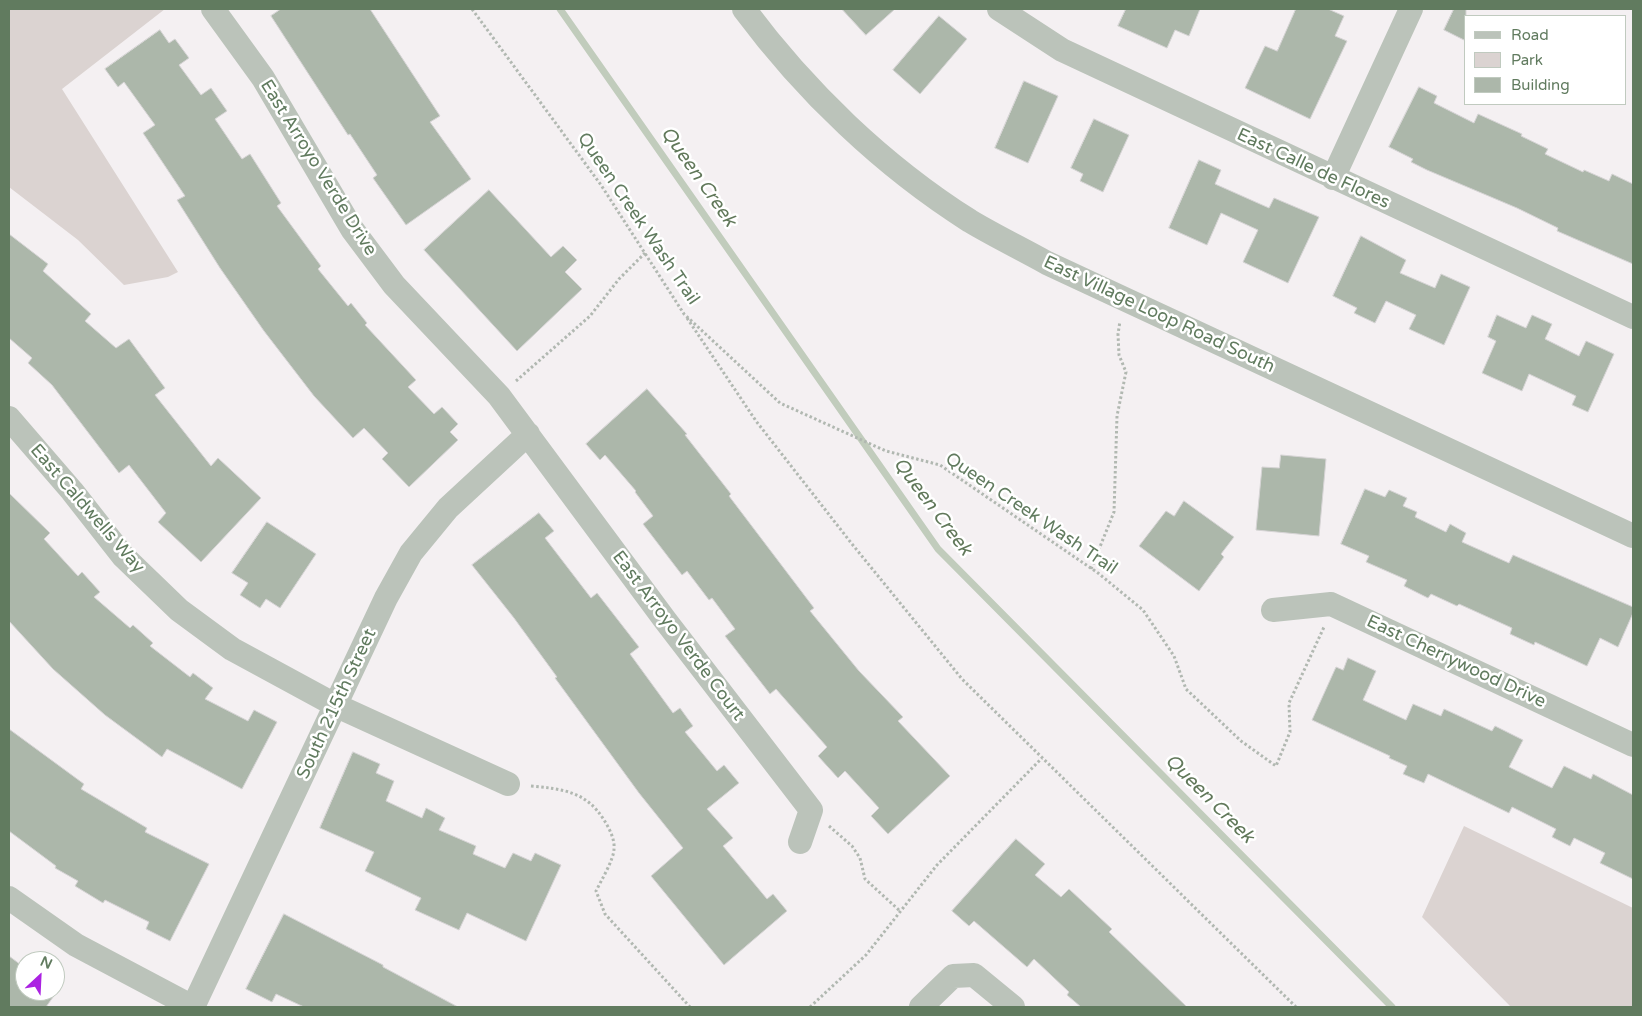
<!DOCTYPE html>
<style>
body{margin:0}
#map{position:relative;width:1642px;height:1016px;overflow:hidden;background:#f4f0f2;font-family:"Varela Round",sans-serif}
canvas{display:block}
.frame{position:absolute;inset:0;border:10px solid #617b5f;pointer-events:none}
.legend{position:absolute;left:1464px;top:15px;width:162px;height:90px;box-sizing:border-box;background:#fff;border:1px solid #c0cabf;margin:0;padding:6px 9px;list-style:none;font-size:15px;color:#617b5f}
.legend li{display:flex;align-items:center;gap:10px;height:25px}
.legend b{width:25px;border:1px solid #c0cabf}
.north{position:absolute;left:15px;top:951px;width:50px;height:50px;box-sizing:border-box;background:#fff;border:1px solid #c0cabf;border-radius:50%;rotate:25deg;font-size:14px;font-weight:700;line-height:20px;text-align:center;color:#617b5f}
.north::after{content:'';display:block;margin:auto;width:18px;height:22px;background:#ab22e2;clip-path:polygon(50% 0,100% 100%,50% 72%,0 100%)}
</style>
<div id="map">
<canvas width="1642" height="1016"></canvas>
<div class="frame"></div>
<ul class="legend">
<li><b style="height:6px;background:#bbc3ba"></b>Road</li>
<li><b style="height:14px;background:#dbd3d1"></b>Park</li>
<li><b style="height:14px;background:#acb7aa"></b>Building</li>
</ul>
<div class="north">N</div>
</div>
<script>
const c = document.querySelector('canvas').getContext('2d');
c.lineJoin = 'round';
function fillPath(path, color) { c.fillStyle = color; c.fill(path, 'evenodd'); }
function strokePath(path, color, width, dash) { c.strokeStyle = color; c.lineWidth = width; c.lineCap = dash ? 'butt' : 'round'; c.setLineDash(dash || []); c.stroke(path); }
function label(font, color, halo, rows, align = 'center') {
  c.font = font + ' "Varela Round",sans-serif'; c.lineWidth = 5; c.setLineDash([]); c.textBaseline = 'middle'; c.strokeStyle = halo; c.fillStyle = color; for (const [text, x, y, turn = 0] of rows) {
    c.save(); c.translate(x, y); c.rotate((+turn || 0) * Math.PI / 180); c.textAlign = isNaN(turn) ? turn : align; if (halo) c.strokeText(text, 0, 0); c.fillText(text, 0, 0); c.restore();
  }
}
fillPath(new Path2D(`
 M 9,9 L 165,9 L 62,89 L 178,272 L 168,277 L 124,285 L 78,240 L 9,187 Z
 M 1464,826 L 1633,908 L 1633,1007 L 1511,1007 L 1422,917 Z`), '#dbd3d1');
strokePath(new Path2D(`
 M 560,9 L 938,549 L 1392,1007`), '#c1ccbc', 7);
const building = new Path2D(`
 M 281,9 L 370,9 L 440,116 L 430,122 L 471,179 L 406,225 L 373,178 L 377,175 L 350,134 L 348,135 L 271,16 Z
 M 842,9 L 895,9 L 866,35 Z
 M 1126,9 L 1200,9 L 1189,36 L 1175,30 L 1167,48 L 1118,26 Z
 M 1296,9 L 1328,9 L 1344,16 L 1335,36 L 1347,41 L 1310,119 L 1245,88 L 1265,46 L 1277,51 Z
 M 1454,9 L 1466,9 L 1466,41 L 1444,30 Z
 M 939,16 L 967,39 L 920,94 L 893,70 Z
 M 160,30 L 169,43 L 175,39 L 189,58 L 179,65 L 201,95 L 211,88 L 227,111 L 215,119 L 242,159 L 250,154 L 281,203 L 277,206 L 321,266 L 318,269 L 348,306 L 351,303 L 367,323 L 365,325 L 416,380 L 408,387 L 434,414 L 442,407 L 458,424 L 450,432 L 458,440 L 409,487 L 382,459 L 388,453 L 364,428 L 353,438 L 314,396 L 264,331 L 220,268 L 177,200 L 185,196 L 143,133 L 155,125 L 124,82 L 118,87 L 105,69 Z
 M 1024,81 L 1058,96 L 1028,163 L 995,148 Z
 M 1419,87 L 1437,96 L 1434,103 L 1474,123 L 1478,114 L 1522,134 L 1521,136 L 1548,149 L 1545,154 L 1583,172 L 1584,170 L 1609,181 L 1612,174 L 1633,184 L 1633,264 L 1557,231 L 1558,228 L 1517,208 L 1427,170 L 1411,162 L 1413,159 L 1389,147 Z
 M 1094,119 L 1129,135 L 1103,192 L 1080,181 L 1083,174 L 1071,168 Z
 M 1199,160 L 1221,170 L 1215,184 L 1269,208 L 1274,198 L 1319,217 L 1288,283 L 1243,262 L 1258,230 L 1221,213 L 1207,245 L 1169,228 Z
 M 489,190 L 551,257 L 563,246 L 577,260 L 565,272 L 582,289 L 517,351 L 424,250 Z
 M 9,234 L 48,264 L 43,271 L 91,314 L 85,321 L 116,348 L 129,339 L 165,388 L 155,395 L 211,466 L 218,458 L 261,498 L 201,562 L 158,522 L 166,513 L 129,465 L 119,473 L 52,385 L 28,363 L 32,358 L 9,338 Z
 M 1361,236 L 1406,260 L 1400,273 L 1435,288 L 1441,274 L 1470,287 L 1444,345 L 1409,329 L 1416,315 L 1386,301 L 1375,323 L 1354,313 L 1357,308 L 1333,296 Z
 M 1497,315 L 1526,328 L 1532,315 L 1552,324 L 1545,339 L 1579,356 L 1586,341 L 1614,354 L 1588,412 L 1572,405 L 1576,396 L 1529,374 L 1522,391 L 1482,373 L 1496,341 L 1488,337 Z
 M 647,389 L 687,434 L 685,435 L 731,494 L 729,496 L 814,608 L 810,611 L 859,671 L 903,717 L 898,721 L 950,776 L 888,834 L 871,816 L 879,808 L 845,771 L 838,778 L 818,756 L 827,747 L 776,689 L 770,694 L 725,636 L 735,629 L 712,598 L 709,600 L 687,571 L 682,575 L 643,524 L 653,516 L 635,492 L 636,491 L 605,455 L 600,460 L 586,444 Z
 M 1281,455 L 1326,459 L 1319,536 L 1256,530 L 1262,467 L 1279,468 Z
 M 1365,489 L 1385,497 L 1389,490 L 1407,498 L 1403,506 L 1417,512 L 1415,517 L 1446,532 L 1450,524 L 1466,533 L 1462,542 L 1509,563 L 1513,555 L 1633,607 L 1633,613 L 1618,647 L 1600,638 L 1587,666 L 1535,642 L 1534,645 L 1510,634 L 1512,628 L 1459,604 L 1457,606 L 1431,594 L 1428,598 L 1404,586 L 1407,580 L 1366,562 L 1369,556 L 1341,544 Z
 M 9,493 L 50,533 L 44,539 L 78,576 L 82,572 L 100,592 L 94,597 L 130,628 L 133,625 L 153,643 L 150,646 L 190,677 L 193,673 L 213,688 L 205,699 L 248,721 L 254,710 L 277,722 L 242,789 L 167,749 L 162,757 L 105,715 L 53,669 L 9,621 Z
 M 1184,501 L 1234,537 L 1221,554 L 1224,557 L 1199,591 L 1139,546 L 1166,511 L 1174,516 Z
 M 539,513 L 554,531 L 545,538 L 591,598 L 597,593 L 639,647 L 630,654 L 673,713 L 680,708 L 693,726 L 685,732 L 717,771 L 724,765 L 739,783 L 707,809 L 733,838 L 723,846 L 767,899 L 773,894 L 787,911 L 724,965 L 651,876 L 683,848 L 639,793 L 555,678 L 557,677 L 514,618 L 472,565 Z
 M 267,522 L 316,554 L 280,608 L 266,599 L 260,608 L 240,595 L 248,583 L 232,573 Z
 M 1348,658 L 1376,671 L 1363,700 L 1406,720 L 1413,704 L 1441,716 L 1444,709 L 1492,731 L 1495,726 L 1523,740 L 1509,767 L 1552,788 L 1564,766 L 1591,779 L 1593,774 L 1633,795 L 1633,879 L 1600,863 L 1605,853 L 1574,838 L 1570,846 L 1552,837 L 1556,829 L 1512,807 L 1509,813 L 1428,774 L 1424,783 L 1403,774 L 1407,766 L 1389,758 L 1390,756 L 1312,720 L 1336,667 L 1343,670 Z
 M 9,729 L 84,784 L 81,789 L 147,828 L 145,832 L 209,864 L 170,941 L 146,929 L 149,922 L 105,900 L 103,903 L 75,886 L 78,881 L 55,868 L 56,866 L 9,831 Z
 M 353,752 L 380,764 L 376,773 L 394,781 L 386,801 L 422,818 L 426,808 L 445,818 L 439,830 L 476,846 L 473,854 L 505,868 L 513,853 L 531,861 L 535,853 L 561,865 L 526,941 L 467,913 L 459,930 L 415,910 L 421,898 L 365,871 L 374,852 L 320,828 Z
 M 1016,839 L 1045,864 L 1035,875 L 1061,897 L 1069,889 L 1112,929 L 1109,932 L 1187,1007 L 1081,1007 L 1067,995 L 1069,992 L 1034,959 L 1027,967 L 974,921 L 969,926 L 952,911 Z
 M 284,914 L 383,965 L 383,967 L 458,1007 L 304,1007 L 276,994 L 272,1002 L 246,989 Z
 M 9,956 L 25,968 L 25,991 L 55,991 L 55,988 L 58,990 L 46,1007 L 9,1007 Z`);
fillPath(building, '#acb7aa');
strokePath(building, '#d5d3d4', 1);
strokePath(new Path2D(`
 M 472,9 L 601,185 L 684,314 L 780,403 L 886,451 L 940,465 L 1098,573 L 1143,610 L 1174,656 L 1186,689 L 1241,741 L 1276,766 L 1290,732 L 1289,703 L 1324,627
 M 687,318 L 756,421 L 852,544 L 962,679 L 1296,1007
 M 516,381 L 590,316 L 619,279 L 645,253
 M 1091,569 L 1114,512 L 1117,416 L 1126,372 L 1119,355 L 1118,334 L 1120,321
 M 531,786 C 562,789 586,791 604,820 C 609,828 615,839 614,849 C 614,859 601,881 596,891 L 605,914 L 690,1007
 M 829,826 L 852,846 L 860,858 L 865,879 L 900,911
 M 810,1007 L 866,955 L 937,865 L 1042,758`), '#b1b8b1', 3, [2.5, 2.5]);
strokePath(new Path2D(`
 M 213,9 L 263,78 L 352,229 L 394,285 L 499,396 L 665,620 L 811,810 L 800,842
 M 744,9 C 805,91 883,166 970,221 C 995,236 1022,249 1047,263 L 1633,536
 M 999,9 L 1062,50 L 1633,317
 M 1333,178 L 1411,9
 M 9,418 L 72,491 L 123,556 L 179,610 L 232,649 L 337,706 L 508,784
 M 1273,610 L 1331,604 L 1633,745
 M 9,898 L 76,945 L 193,1007
 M 193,1007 L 386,598 L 411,553 L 448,508 L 528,434
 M 921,1007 L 953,976 L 974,975 L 1013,1007`), '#bbc3ba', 24);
label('18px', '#617b5f', '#fff', [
 ["East Arroyo Verde Drive",318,168,58],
 ["East Calle de Flores",1313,169,25],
 ["Queen Creek Wash Trail",638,219,56],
 ["East Village Loop Road South",1159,315,25],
 ["East Caldwells Way",87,509,49],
 ["Queen Creek Wash Trail",1031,514,34],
 ["East Arroyo Verde Court",678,636,53],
 ["East Cherrywood Drive",1456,662,25],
 ["South 215th Street",337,704,-65]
]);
label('italic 19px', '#61785a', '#fff', [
 ["Queen Creek",698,177,55],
 ["Queen Creek",932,507,53],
 ["Queen Creek",1209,799,45]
]);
</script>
